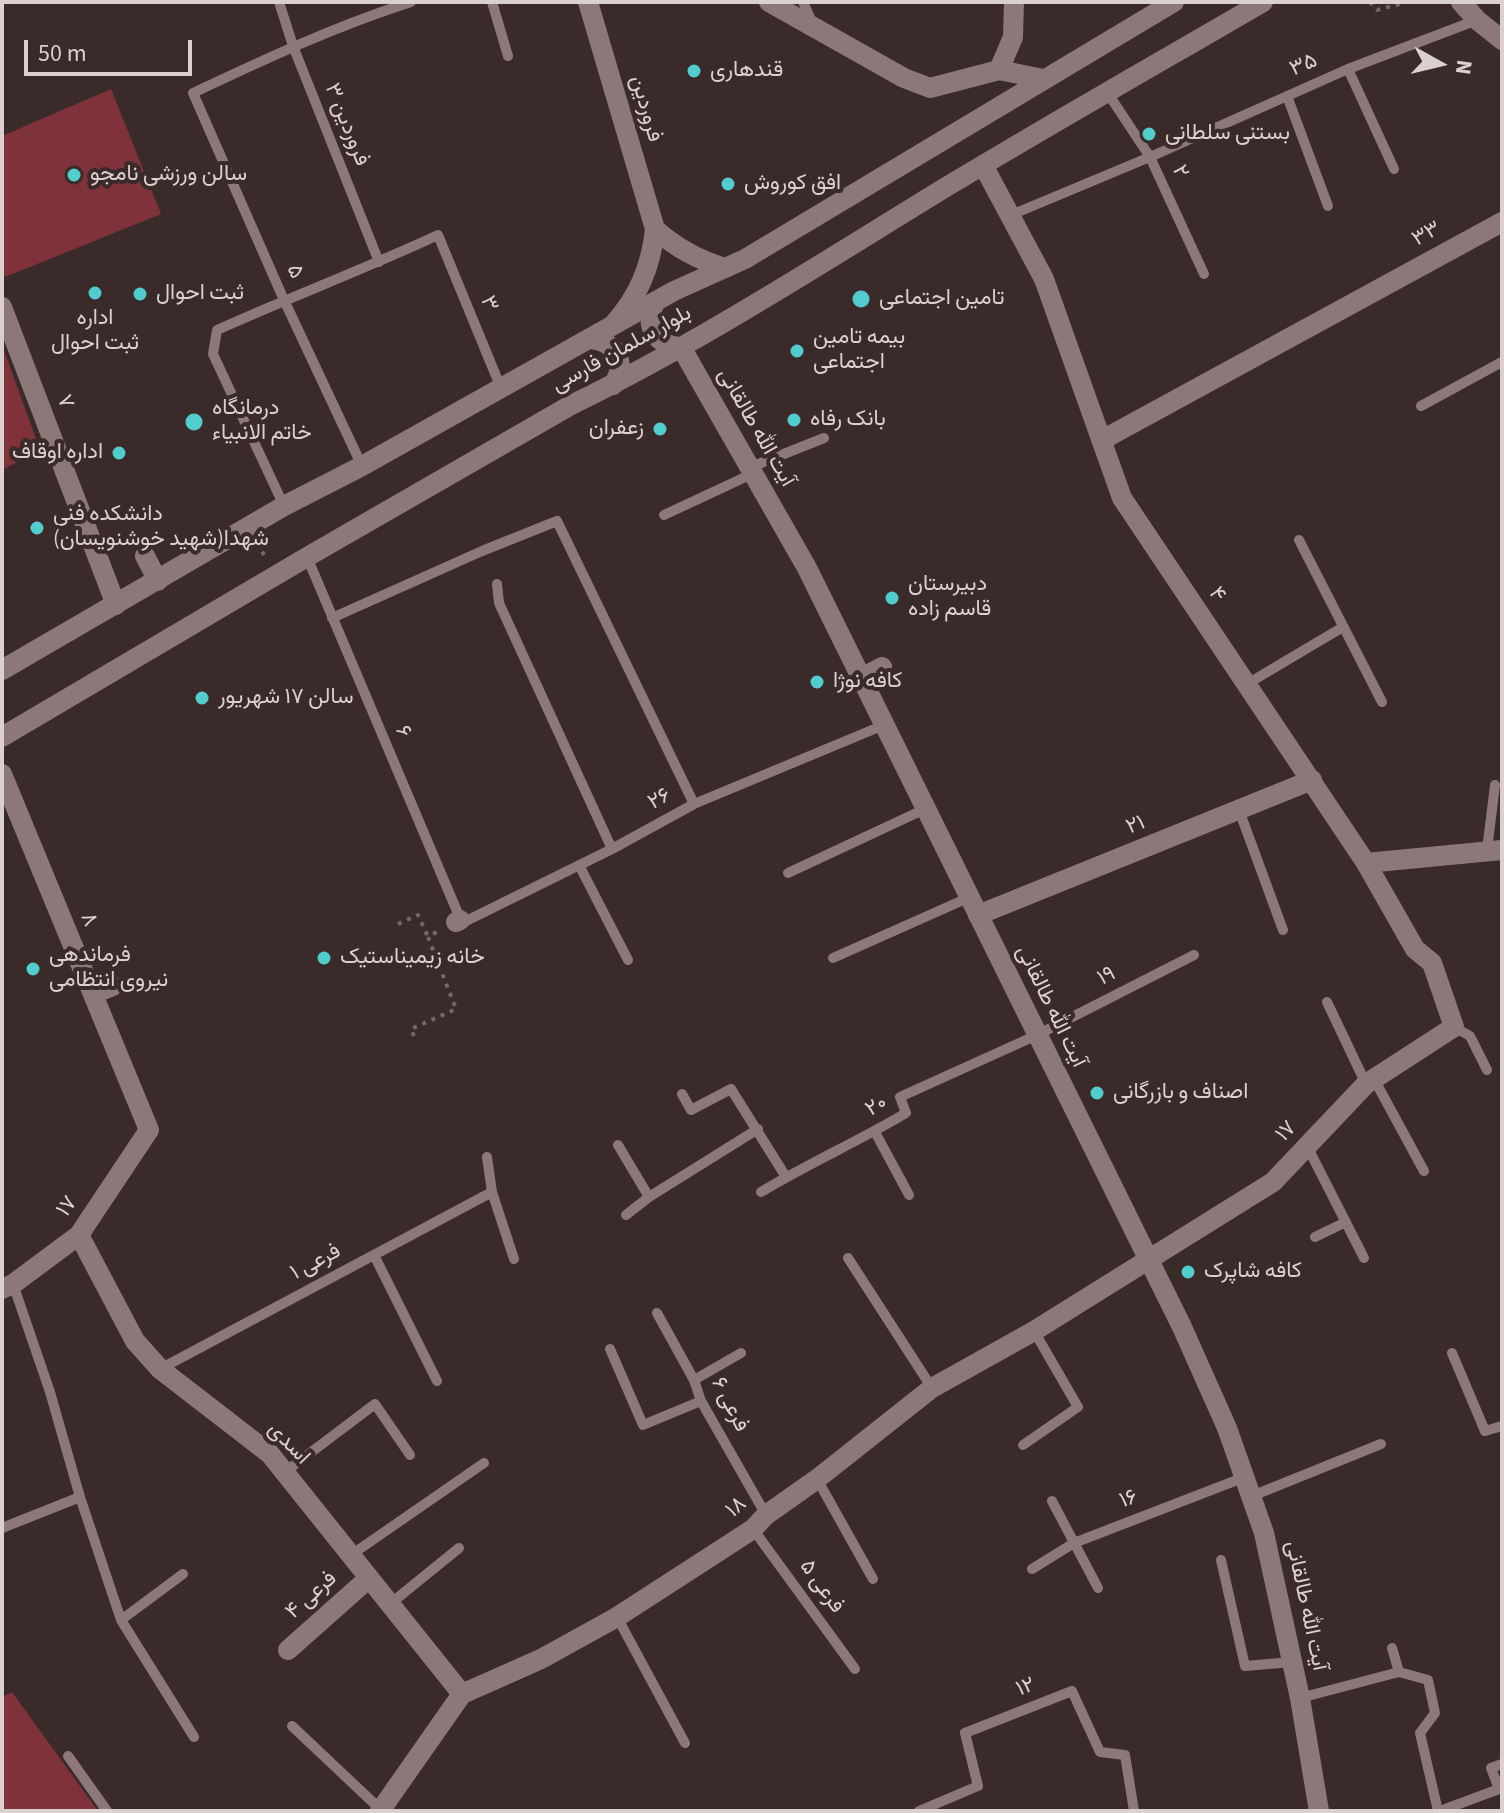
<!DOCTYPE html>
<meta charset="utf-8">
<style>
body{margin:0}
#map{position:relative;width:1504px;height:1813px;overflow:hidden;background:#3b2a2a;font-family:"Source Sans 3",sans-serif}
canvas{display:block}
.frame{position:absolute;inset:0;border:4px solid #dbd0d0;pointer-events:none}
.north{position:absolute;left:1400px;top:24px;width:80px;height:80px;-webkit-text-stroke:6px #3b2a2a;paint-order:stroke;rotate:98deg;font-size:22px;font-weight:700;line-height:32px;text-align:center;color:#dbd0d0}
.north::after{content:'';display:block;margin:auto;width:28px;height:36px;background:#dbd0d0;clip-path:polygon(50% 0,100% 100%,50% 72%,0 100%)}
.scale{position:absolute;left:24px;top:40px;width:168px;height:36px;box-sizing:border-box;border:4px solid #dbd0d0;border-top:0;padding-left:10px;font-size:24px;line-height:28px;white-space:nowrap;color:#dbd0d0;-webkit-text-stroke:6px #3b2a2a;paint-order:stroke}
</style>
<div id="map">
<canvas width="1504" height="1813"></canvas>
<div class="frame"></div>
<div class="north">N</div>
<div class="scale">50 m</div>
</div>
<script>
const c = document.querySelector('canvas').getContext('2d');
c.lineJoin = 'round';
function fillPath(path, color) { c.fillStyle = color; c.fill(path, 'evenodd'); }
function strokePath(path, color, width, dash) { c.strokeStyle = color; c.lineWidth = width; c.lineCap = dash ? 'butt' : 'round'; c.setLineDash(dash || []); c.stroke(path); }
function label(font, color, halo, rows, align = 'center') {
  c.font = font + ' "Source Sans 3",Vazirmatn,sans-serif'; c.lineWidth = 8; c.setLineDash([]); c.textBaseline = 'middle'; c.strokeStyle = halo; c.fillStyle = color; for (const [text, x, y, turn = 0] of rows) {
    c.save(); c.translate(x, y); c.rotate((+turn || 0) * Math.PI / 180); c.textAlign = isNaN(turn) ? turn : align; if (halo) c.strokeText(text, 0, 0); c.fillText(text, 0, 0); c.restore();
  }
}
fillPath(new Path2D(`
 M 111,89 L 161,214 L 5,277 L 2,268 L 2,136 Z
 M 2,345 L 40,450 L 2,470 Z
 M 12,1692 L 98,1811 L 2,1811 L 2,1697 Z`), '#7f323a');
strokePath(new Path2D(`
 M 1370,2 L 1377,10 L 1407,2
 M 257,543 L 267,560
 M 398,924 L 418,915 L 428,937
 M 414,1036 L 411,1029 L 456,1009 L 428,937 L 440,930`), '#766767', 4, [4, 6]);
strokePath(new Path2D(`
 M 279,2 L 293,46 L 379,262
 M 492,2 L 508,56
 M 803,2 L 812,22
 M 1348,69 L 1394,169
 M 1107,92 L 1150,157 L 1204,274
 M 1287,96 L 1328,206
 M 1011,215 L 1150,157 L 1348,69 L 1477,20
 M 1421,406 L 1502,362
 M 362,466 L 284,300 L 193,93 C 265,59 336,26 411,2
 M 751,467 L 824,438
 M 284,506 L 213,354 L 217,330 C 290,297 365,269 438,235 L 501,388
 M 664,515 L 754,473
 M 1299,540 L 1382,702
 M 307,557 L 462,923 L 612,849 L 694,804 L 884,725
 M 497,584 L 499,603 L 612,849
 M 332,618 L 482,551 L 557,521 L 694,804
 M 1247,684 L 1343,627
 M 1239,810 L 1283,930
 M 1487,850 L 1495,785
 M 579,865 L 628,960
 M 788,873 L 925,809
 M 833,958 L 970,897
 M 1327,1002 L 1366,1084
 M 1454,1027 L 1470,1036 L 1487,1070
 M 1374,1079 L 1424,1171
 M 682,1094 L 691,1110 L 731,1089 L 786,1177
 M 875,1132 L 909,1195
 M 618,1145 L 649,1197
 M 1307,1146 L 1364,1258
 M 487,1157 L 492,1192 L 514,1259
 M 761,1192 C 809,1163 859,1141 906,1113 L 900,1097 L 1037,1035 L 1194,955
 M 626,1215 L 649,1197 L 758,1129
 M 1315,1237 L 1346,1222
 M 374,1255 L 437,1381
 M 848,1258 L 932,1388
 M 13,1284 L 50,1392 L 80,1497 L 121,1620 L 194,1737
 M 657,1313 L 694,1380 L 701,1401 L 766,1515
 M 610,1349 L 643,1425 L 701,1401
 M 1452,1353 L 1485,1431 L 1502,1426
 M 160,1369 L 492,1192
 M 694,1380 L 741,1353
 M 1023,1445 L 1078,1407 L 1034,1331
 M 285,1472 L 375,1404 L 410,1455
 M 817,1479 L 873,1579
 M 1252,1496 L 1381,1444
 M 1052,1501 L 1098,1588
 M 2,1528 L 80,1497
 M 753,1529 L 855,1669
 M 351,1555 L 484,1463
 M 1221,1560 L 1245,1666 L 1292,1662
 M 1032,1569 L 1074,1543 L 1245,1477
 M 390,1604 L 459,1548
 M 617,1617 L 685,1743
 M 121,1620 L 183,1574
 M 1392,1648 L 1399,1672 L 1428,1680 L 1435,1713 L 1420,1733 L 1438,1811
 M 1300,1698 L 1399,1672
 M 292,1726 L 381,1810
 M 68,1756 L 107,1811
 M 919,1811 L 978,1786 L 965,1733 L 1072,1691 L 1100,1752 L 1125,1755 L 1134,1811
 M 1440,1811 L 1499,1789 L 1491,1768 L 1502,1764`), '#8c7878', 10);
strokePath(new Path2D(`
 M 999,70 L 1013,37 L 1014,2
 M 2,307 L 116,605
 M 1102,440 L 1502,222
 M 145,556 L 158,581
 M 861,678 L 882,667
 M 2,774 L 149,1130 L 79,1235 L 13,1284 L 2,1289
 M 1366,863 L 1502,850
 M 978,915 L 1312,780
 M 456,922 L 460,920
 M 93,994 L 113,986
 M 79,1235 L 135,1341 L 160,1369 L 270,1454 L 462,1694
 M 288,1650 L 369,1578
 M 380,1811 L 462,1694 L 541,1659 L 617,1617 L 753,1529 L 766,1515 L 817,1479 L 932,1388 L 1034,1331 L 1273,1182 L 1366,1084 L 1454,1027 L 1432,963 L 1415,949 L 1366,863 L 1122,498 L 1044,279 L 983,165`), '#8c7878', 20);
strokePath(new Path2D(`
 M 588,2 L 655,229 C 651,267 638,297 613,325
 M 769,2 L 904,78 L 930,88 L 999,70 L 1043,79
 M 655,229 C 676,248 698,260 725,268`), '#8c7878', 20);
strokePath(new Path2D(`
 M 1461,2 L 1477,20 L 1502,40
 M 656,301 C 643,323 654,346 681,347 L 807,568 L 1182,1327 L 1227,1428 L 1264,1533 L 1300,1698 L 1319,1811
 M 590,339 C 616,341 628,363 613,385
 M 2,670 L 284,506 L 362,466 L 674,291 L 745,259 L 1174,2
 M 2,737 L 307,557 L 571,405 C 696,344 814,268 933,195 C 1042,129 1153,66 1263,2`), '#8c7878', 20);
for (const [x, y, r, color] of [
 [694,71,8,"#52cdcd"],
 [1149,134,8,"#52cdcd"],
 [74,175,8,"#52cdcd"],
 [728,184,8,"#52cdcd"],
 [95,293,8,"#52cdcd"],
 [140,294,8,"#52cdcd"],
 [861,299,10,"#52cdcd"],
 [797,351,8,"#52cdcd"],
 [794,420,8,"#52cdcd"],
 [194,422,10,"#52cdcd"],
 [660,429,8,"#52cdcd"],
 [119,453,8,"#52cdcd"],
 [37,528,8,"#52cdcd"],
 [892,598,8,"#52cdcd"],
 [817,682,8,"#52cdcd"],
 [202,698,8,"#52cdcd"],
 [324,958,8,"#52cdcd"],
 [33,969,8,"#52cdcd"],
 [1097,1093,8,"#52cdcd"],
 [1188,1272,8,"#52cdcd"]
]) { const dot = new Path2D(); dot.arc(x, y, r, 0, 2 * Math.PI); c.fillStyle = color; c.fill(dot); strokePath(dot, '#3b2a2a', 3); }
label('22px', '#dbd0d0', '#3b2a2a', [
 ["۳۵",1304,66,-23],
 ["فروردین",645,109,74],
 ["فروردین ۳",346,125,68],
 ["۲",1179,172,65],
 ["۳۳",1427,235,-29],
 ["۵",294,272,66],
 ["۳",488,304,68],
 ["بلوار سلمان فارسی",622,350,-29],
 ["۷",64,402,69],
 ["آیت الله طالقانی",755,428,60],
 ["۴",1216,595,56],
 ["۶",402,732,67],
 ["۲۶",660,800,-28],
 ["۲۱",1136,826,-22],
 ["۸",88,920,68],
 ["۱۹",1107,977,-27],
 ["آیت الله طالقانی",1050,1007,64],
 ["۲۰",877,1107,-31],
 ["۱۷",1287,1132,-47],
 ["۱۷",68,1207,-54],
 ["فرعی ۱",316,1263,-28],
 ["فرعی ۶",729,1405,63],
 ["اسدی",288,1444,46],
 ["۱۶",1129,1500,-21],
 ["۱۸",737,1508,-40],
 ["فرعی ۵",821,1587,54],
 ["فرعی ۴",312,1596,-42],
 ["آیت الله طالقانی",1305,1606,78],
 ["۱۲",1026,1688,-22]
]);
label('22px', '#dbd0d0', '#3b2a2a', [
 ["قندهاری",710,71],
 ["بستنی سلطانی",1165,134],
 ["سالن ورزشی نامجو",90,175],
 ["افق کوروش",744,184],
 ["ثبت احوال",156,294],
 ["تامین اجتماعی",879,299],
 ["اداره",95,319,"center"],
 ["ثبت احوال",95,344,"center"],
 ["بیمه تامین",813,338],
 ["اجتماعی",813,363],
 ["درمانگاه",212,409],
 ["خاتم الانبیاء",212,434],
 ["بانک رفاه",810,420],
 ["زعفران",644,429,"right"],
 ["اداره اوقاف",103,453,"right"],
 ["دانشکده فنی",53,515],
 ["شهدا(شهید خوشنویسان)",53,540],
 ["دبیرستان",908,585],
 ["قاسم زاده",908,610],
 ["کافه نوژا",833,682],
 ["سالن ۱۷ شهریور",218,698],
 ["فرماندهی",49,956],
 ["نیروی انتظامی",49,981],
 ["خانه زیمیناستیک",340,958],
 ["اصناف و بازرگانی",1113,1093],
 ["کافه شاپرک",1204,1272]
], 'left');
</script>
